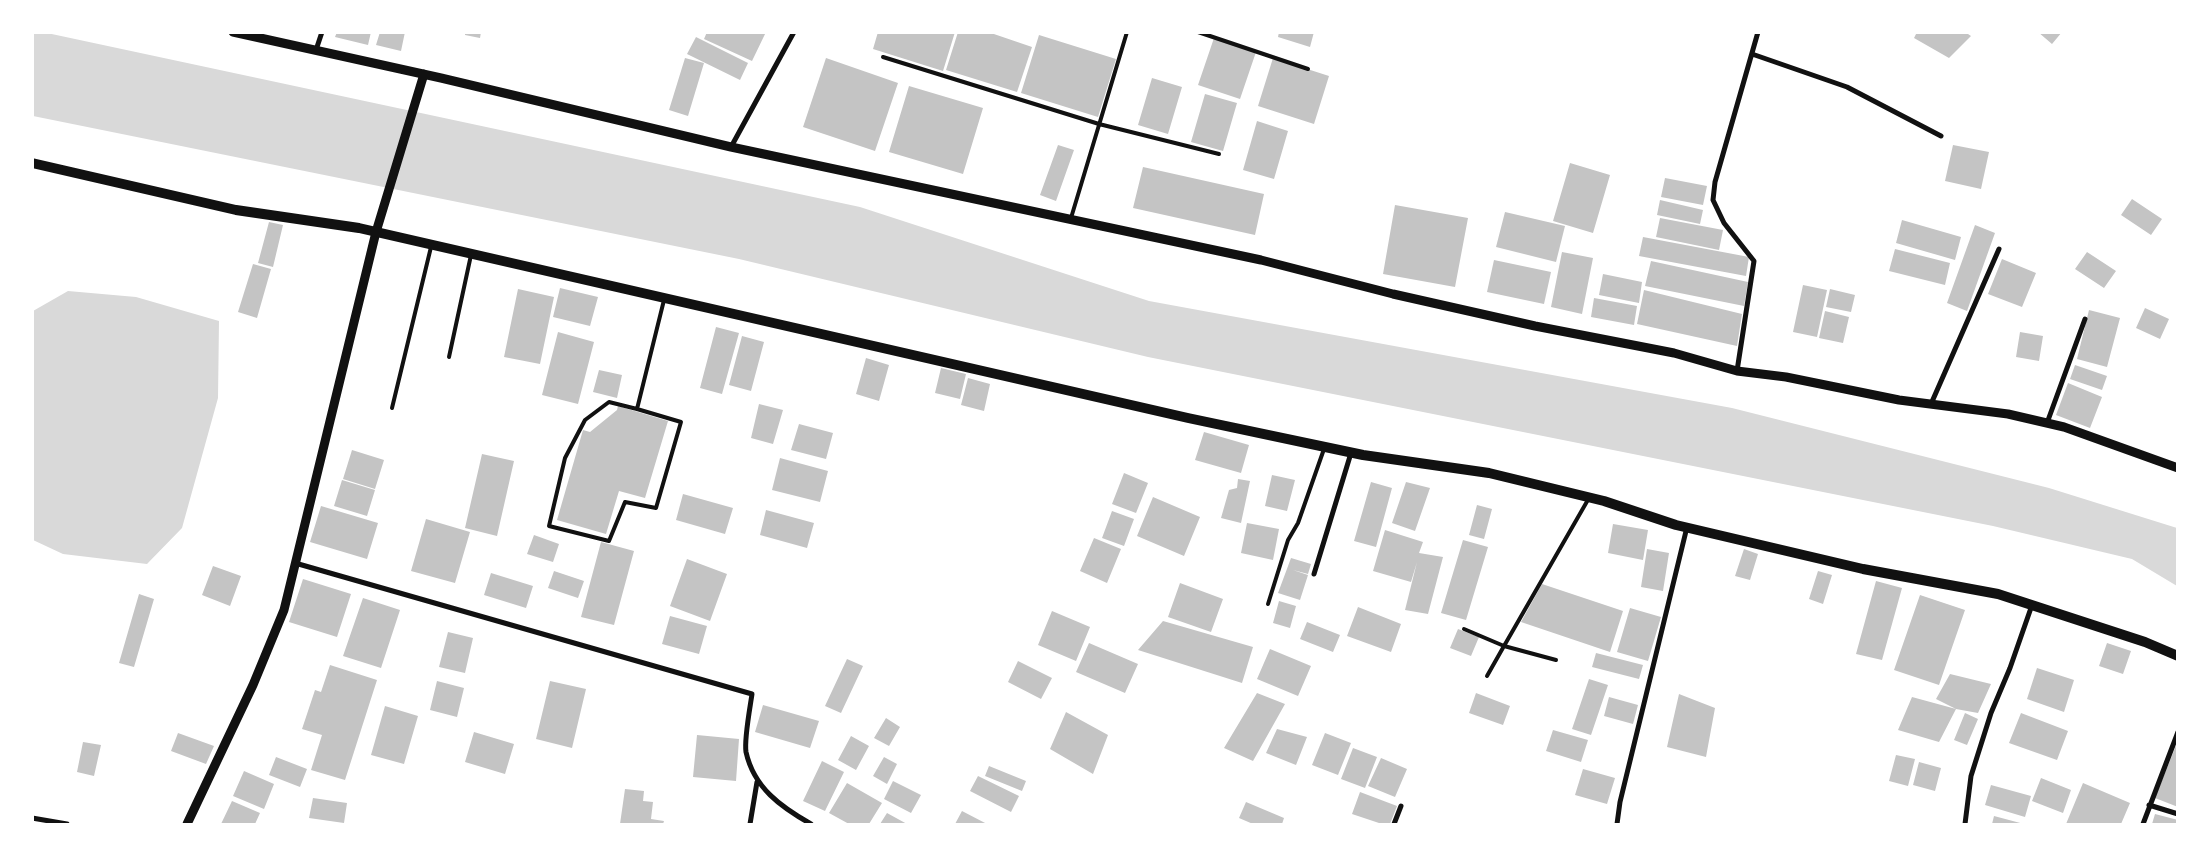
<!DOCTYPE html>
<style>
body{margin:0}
#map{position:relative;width:2210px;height:857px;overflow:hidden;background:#fff;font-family:"IBM Plex Sans",sans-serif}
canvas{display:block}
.frame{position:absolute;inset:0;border:34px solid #fff;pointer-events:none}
</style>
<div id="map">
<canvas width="2210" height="857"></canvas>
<div class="frame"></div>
</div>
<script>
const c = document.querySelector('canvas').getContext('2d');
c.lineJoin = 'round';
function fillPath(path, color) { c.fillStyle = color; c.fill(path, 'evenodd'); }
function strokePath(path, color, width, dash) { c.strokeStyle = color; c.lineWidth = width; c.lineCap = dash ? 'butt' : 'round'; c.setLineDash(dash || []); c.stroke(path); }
fillPath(new Path2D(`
 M 32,33 L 47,33 L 860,207 L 1149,301 L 1732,408 L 2049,488 L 2177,528 L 2177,586 L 2132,559 L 1993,526 L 1148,357 L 739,259 L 33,116 Z
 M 68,291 L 136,297 L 219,321 L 218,398 L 182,528 L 147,564 L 63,554 L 33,540 L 33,311 Z`), '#d9d9d9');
fillPath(new Path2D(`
 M 337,32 L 371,32 L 368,45 L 335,37 Z
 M 380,32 L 405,32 L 401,51 L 376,45 Z
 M 465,32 L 481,32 L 480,38 L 465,35 Z
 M 707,32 L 766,32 L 752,61 L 704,39 Z
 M 878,32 L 955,32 L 943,71 L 873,49 Z
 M 958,32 L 988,32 L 1032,47 L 1017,92 L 946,70 Z
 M 1279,32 L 1314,32 L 1310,47 L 1278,37 Z
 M 1917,32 L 1965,32 L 1971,36 L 1949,58 L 1914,38 Z
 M 2038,32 L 2062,32 L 2052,44 Z
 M 1039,35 L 1116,59 L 1098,117 L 1021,93 Z
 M 696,37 L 748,63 L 740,80 L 687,54 Z
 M 1214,38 L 1256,52 L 1240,99 L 1198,85 Z
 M 685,58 L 704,63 L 688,116 L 669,110 Z
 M 826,58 L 898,83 L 875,151 L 803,127 Z
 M 1273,58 L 1329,76 L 1314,124 L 1258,106 Z
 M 1152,78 L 1182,87 L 1168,134 L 1138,125 Z
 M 909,86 L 983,108 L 963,174 L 889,152 Z
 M 1205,94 L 1237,103 L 1223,151 L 1191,142 Z
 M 1257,121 L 1288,131 L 1274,179 L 1243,170 Z
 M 1058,145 L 1074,150 L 1056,201 L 1040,195 Z
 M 1953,145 L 1989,152 L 1981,189 L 1945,181 Z
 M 1570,163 L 1610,175 L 1593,233 L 1553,221 Z
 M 1143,167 L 1264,194 L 1255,235 L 1133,208 Z
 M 1665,178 L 1707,186 L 1703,205 L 1661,197 Z
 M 2132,199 L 2162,219 L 2151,235 L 2121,215 Z
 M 1660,200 L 1703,210 L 1700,224 L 1657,215 Z
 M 1395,205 L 1468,218 L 1455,287 L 1383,274 Z
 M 1505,212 L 1565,226 L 1556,262 L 1496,247 Z
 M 1660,218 L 1723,230 L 1719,250 L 1656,237 Z
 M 1902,220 L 1961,237 L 1955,260 L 1896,243 Z
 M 269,222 L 283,225 L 273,267 L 258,263 Z
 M 1975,225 L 1995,233 L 1967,311 L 1947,303 Z
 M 1643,237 L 1749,257 L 1746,276 L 1639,256 Z
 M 1895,249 L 1950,263 L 1945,285 L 1889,271 Z
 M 1562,252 L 1593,258 L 1582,314 L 1551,307 Z
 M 2087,252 L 2116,271 L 2104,288 L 2075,269 Z
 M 2002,259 L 2036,273 L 2022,307 L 1988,294 Z
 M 1494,260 L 1551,272 L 1544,304 L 1487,292 Z
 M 1651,261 L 1748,282 L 1744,306 L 1645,286 Z
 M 253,264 L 271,269 L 257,318 L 238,312 Z
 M 1603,274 L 1642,282 L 1639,303 L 1599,295 Z
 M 1803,285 L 1827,290 L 1817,337 L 1793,332 Z
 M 560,288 L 598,297 L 590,326 L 553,317 Z
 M 518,289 L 554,297 L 540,364 L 504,357 Z
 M 1830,289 L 1855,295 L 1851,312 L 1826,307 Z
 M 1644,290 L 1742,314 L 1737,346 L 1637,324 Z
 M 1594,298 L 1637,306 L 1634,325 L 1591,317 Z
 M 2145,308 L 2169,319 L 2160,339 L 2136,328 Z
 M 2089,310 L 2120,318 L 2107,367 L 2077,359 Z
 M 1825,311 L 1849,317 L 1843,343 L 1819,338 Z
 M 716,327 L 739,333 L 722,394 L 700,388 Z
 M 558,332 L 594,342 L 578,404 L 542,395 Z
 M 2020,332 L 2043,336 L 2039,361 L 2016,357 Z
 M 742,336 L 764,342 L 751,391 L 729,385 Z
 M 866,358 L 889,365 L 879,401 L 856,394 Z
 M 2075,365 L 2107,376 L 2102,390 L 2070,379 Z
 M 941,368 L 966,374 L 960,399 L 935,393 Z
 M 599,370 L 622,375 L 617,398 L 593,392 Z
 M 968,378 L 990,384 L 984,411 L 961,405 Z
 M 2068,383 L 2102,397 L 2090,428 L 2056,415 Z
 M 759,404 L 783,410 L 773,444 L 751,438 Z
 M 618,406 L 668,421 L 645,498 L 619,491 L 606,534 L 557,520 L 583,430 L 590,432 L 617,410 Z
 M 799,424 L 833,433 L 826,459 L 791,450 Z
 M 1204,432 L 1249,445 L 1241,473 L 1195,460 Z
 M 352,450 L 384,460 L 375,489 L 343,479 Z
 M 482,454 L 514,461 L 497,536 L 465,528 Z
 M 780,458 L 828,471 L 820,502 L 772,490 Z
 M 1124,473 L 1148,483 L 1136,513 L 1112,504 Z
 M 1272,475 L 1295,480 L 1287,511 L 1265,506 Z
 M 1238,479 L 1250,481 L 1241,523 L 1221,518 L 1229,490 L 1237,488 Z
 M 342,480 L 375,490 L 367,516 L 334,506 Z
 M 1371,482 L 1392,488 L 1376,547 L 1354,541 Z
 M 1406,482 L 1430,488 L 1415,531 L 1392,523 Z
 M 683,494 L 733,508 L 725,534 L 676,520 Z
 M 1153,497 L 1200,517 L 1184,556 L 1137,536 Z
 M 1477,505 L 1492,509 L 1484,539 L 1469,535 Z
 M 321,506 L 378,523 L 367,559 L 310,542 Z
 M 766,510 L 814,523 L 807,548 L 760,535 Z
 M 1112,511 L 1134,519 L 1124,546 L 1102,538 Z
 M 426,519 L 470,532 L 455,583 L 411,571 Z
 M 1247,523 L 1279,529 L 1273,560 L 1241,553 Z
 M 1613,524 L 1648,530 L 1643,560 L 1608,553 Z
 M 1385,530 L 1423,542 L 1419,553 L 1443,557 L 1428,614 L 1405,610 L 1417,562 L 1411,582 L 1373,571 Z
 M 534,535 L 559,544 L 553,562 L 527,554 Z
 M 1094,538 L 1121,549 L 1107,583 L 1080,571 Z
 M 1463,540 L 1488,547 L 1466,620 L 1441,613 Z
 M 601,542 L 634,551 L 614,625 L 581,617 Z
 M 1647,549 L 1669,553 L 1663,591 L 1641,587 Z
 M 1744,549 L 1758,554 L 1750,580 L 1735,576 Z
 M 1291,558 L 1311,564 L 1308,574 L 1293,570 L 1308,575 L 1300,600 L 1278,593 Z
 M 687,559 L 727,574 L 710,621 L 670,606 Z
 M 213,566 L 241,576 L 230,606 L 202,595 Z
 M 554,571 L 584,581 L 578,598 L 548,588 Z
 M 1818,571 L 1832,575 L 1823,604 L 1809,599 Z
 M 491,573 L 533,586 L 526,608 L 484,595 Z
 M 303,579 L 351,594 L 337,637 L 289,622 Z
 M 1876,581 L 1902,588 L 1882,660 L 1856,654 Z
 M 1180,583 L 1223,599 L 1211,632 L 1168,617 Z
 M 1542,584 L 1623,611 L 1610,652 L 1521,622 Z
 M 139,594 L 154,599 L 134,667 L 119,663 Z
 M 1920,595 L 1965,610 L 1939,685 L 1894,670 Z
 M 363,598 L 400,610 L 381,668 L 343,656 Z
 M 1279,601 L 1296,606 L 1290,628 L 1273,623 Z
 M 1358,607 L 1401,624 L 1391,652 L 1347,636 Z
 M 1630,608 L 1661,617 L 1648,661 L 1617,652 Z
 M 1052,611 L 1090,627 L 1076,661 L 1038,645 Z
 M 670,616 L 707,626 L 699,654 L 662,644 Z
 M 1163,621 L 1253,647 L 1242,683 L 1138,650 Z
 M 1307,622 L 1340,635 L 1333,652 L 1300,639 Z
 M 1458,629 L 1479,637 L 1471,656 L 1450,648 Z
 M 448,632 L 473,638 L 465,673 L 439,667 Z
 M 1089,643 L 1138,664 L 1125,693 L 1076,672 Z
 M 2107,643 L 2131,651 L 2123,674 L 2099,666 Z
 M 1270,649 L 1311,666 L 1298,696 L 1257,679 Z
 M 1596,653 L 1643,665 L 1639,679 L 1592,667 Z
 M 847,659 L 863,666 L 841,713 L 825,706 Z
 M 1018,661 L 1052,678 L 1041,699 L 1008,682 Z
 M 330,665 L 377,680 L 345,780 L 311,770 L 322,735 L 302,729 L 315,690 L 321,692 Z
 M 2037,668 L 2074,680 L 2064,712 L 2027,699 Z
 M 1950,674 L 1991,684 L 1978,713 L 1956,709 L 1936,699 Z
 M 1589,679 L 1608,685 L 1591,735 L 1572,729 Z
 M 437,681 L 464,688 L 457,717 L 430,710 Z
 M 550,681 L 586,689 L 572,748 L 536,739 Z
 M 1257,693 L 1285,704 L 1253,761 L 1224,748 Z
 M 1476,693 L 1510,706 L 1503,725 L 1469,713 Z
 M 1679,694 L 1715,708 L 1706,757 L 1667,747 Z
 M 1609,697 L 1638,705 L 1633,724 L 1604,716 Z
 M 1912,697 L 1956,709 L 1939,742 L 1898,730 Z
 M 763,705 L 819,721 L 810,748 L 755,732 Z
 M 385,706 L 418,716 L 404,764 L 371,755 Z
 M 1066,712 L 1108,735 L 1093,774 L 1050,749 Z
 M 1965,713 L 1978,719 L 1967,745 L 1954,740 Z
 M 2021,713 L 2068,731 L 2057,760 L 2009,743 Z
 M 886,718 L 900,727 L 889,746 L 874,738 Z
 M 1277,729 L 1307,737 L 1296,765 L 1266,753 Z
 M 1553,730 L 1588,740 L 1581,762 L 1546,751 Z
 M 474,732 L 514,744 L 505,774 L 465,762 Z
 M 178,733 L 214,746 L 206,764 L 171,751 Z
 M 1325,733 L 1351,743 L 1338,775 L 1312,765 Z
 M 697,735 L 739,739 L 736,781 L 693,777 Z
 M 851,736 L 869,746 L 856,770 L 838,760 Z
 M 83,742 L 101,745 L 94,776 L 77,772 Z
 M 2177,743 L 2178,743 L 2178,807 L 2155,798 Z
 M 1353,748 L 1377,757 L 1365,788 L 1341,779 Z
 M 1896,755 L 1915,759 L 1908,786 L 1889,781 Z
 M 276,757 L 307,769 L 300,787 L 269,775 Z
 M 884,757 L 897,764 L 887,784 L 873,776 Z
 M 1381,758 L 1407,769 L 1395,797 L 1368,786 Z
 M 822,761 L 844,772 L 825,811 L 803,801 Z
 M 1919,762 L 1941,768 L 1935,791 L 1913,785 Z
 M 989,766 L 1026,781 L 1022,791 L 985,776 Z
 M 1583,769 L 1615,778 L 1607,804 L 1575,795 Z
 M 244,771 L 274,784 L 264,809 L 233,796 Z
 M 978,776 L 1019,796 L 1011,812 L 970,791 Z
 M 2041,778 L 2071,790 L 2063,813 L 2032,801 Z
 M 893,781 L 921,795 L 911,813 L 884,799 Z
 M 847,783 L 882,803 L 869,824 L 849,824 L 829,813 Z
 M 2083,783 L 2130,803 L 2121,824 L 2066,824 Z
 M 1991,785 L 2031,796 L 2025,817 L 1985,805 Z
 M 625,789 L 644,791 L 643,801 L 653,802 L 651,819 L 664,821 L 663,824 L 620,824 Z
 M 1360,792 L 1397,806 L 1390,824 L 1382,824 L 1352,814 Z
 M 313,798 L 347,803 L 344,823 L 309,818 Z
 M 232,801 L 260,813 L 255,824 L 221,824 Z
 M 1246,802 L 1284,818 L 1282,824 L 1253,824 L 1239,818 Z
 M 962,811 L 987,824 L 955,824 Z
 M 887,813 L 907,824 L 880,824 Z
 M 2155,814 L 2178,820 L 2178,824 L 2152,824 Z
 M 1994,816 L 2024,824 L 1992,824 Z`), '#c4c4c4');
strokePath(new Path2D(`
 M 1198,32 L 1308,69
 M 883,57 L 1099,124 L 1219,154
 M 1071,218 L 1127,32
 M 449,357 L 471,255
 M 392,408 L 431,247
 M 637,409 L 681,422 L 656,508 L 625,502 L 609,541 L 549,526 L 565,458 L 585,420 L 609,402 L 637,409 L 664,300
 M 1268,604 L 1288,540 L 1298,523 L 1324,449
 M 1464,629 L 1504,646 L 1487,676
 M 1556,660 L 1504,646 L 1589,498`), '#111', 4);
strokePath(new Path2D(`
 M 316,50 L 322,32
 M 1752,54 L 1847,87 L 1941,136
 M 731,147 L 794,32
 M 1737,371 L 1754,261 L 1724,223 L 1713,200 L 1715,182 L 1758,32
 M 1931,404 L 1999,249
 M 2047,423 L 2085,319
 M 295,563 L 752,694 C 750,708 744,739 746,752 C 754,788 781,807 811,824
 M 1314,574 L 1351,453
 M 2149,805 L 2178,814
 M 32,818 L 67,824
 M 750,824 L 757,782
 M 1394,824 L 1401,806
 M 1617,824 L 1620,802 L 1687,527
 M 1965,824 L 1971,776 L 1991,713 L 2010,668 L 2032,605
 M 2143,824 L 2178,732`), '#111', 5);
strokePath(new Path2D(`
 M 233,32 L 441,78 L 731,147 L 1261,260 L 1393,294 L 1535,326 L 1674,353 L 1737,371 L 1786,377 L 1899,400 L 2008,414 L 2064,427 L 2178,468
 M 187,824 L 253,685 L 284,610 L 376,232 L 424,74`), '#111', 9);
strokePath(new Path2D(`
 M 32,163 L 236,210 L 359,228 L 1188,418 L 1363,455 L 1489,473 L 1604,501 L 1676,525 L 1863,569 L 1998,594 L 2145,642 L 2178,656`), '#111', 10);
</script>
